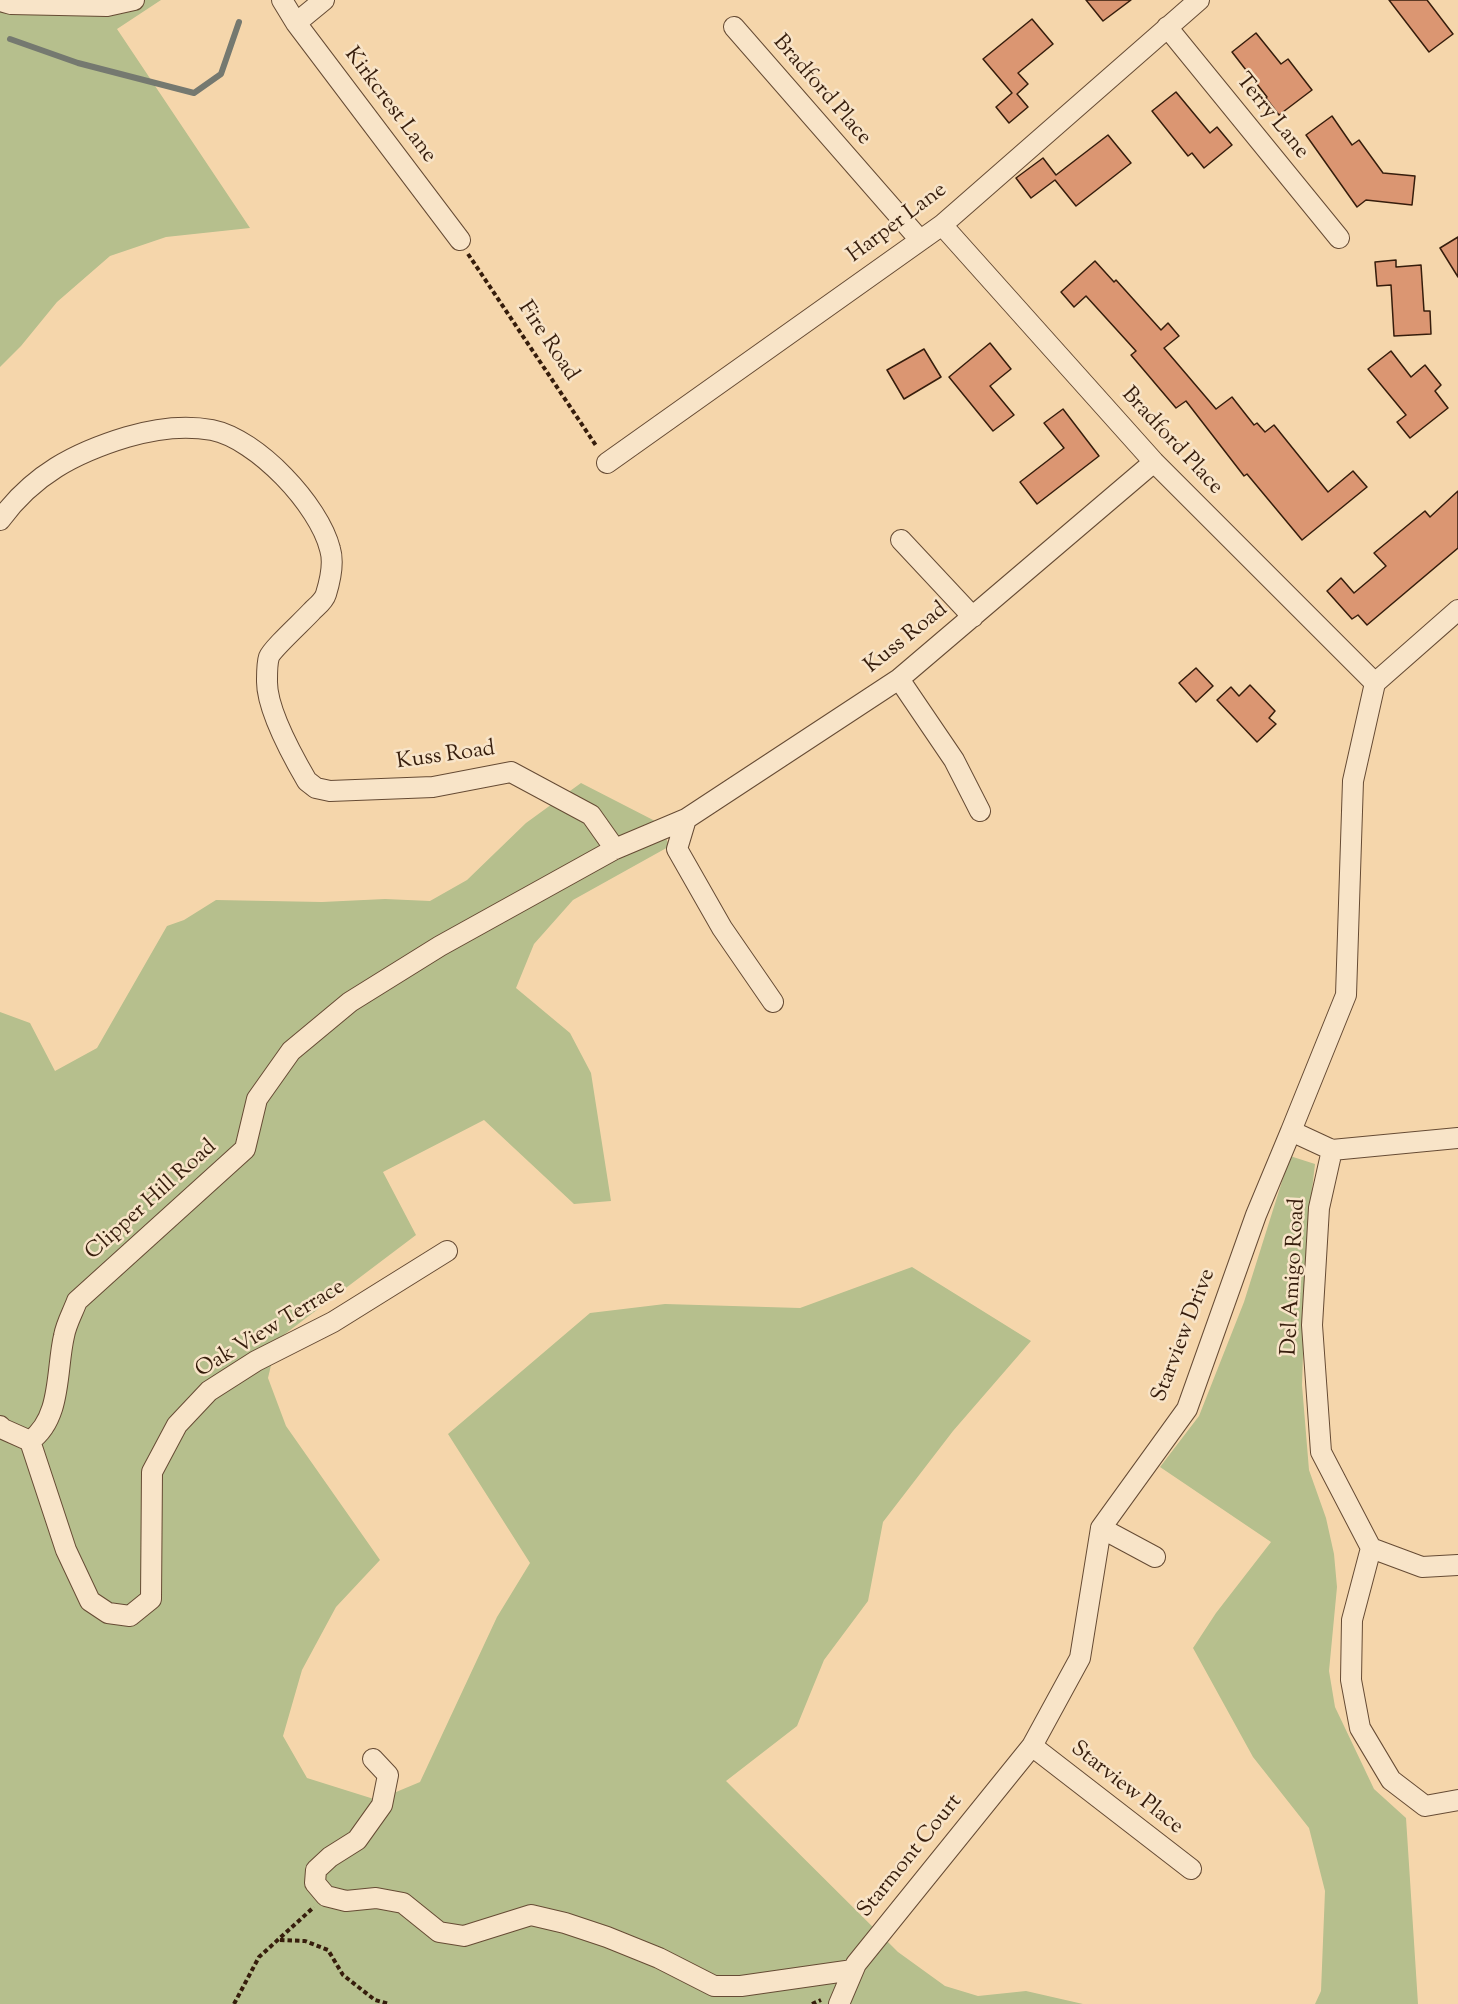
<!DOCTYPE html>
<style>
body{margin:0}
canvas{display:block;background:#f5d6ab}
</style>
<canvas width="1458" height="2004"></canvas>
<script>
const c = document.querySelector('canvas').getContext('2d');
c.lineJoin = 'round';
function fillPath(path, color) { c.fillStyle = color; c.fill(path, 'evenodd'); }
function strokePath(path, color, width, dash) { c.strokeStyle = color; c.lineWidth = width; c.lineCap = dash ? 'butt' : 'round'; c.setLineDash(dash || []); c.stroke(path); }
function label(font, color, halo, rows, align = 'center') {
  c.font = font + ' "Sorts Mill Goudy",serif'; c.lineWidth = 5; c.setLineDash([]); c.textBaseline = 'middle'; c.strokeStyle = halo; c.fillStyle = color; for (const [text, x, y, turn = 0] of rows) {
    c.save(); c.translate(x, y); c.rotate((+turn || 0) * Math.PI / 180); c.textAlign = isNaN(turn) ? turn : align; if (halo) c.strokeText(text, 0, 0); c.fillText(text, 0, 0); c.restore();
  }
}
fillPath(new Path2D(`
 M 0,0 L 161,0 L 117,29 L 250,228 L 166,237 L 110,256 L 57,302 L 21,346 L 0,367 Z
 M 581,783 L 657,822 L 670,846 L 573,900 L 534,944 L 516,988 L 570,1033 L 591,1073 L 611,1201 L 574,1204 L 484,1120 L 383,1172 L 416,1235 L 277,1340 L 268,1378 L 286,1426 L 380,1560 L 336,1607 L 302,1670 L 283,1736 L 307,1778 L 377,1800 L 420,1782 L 497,1617 L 530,1563 L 448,1434 L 590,1313 L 665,1304 L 800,1308 L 912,1267 L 1031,1341 L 953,1431 L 883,1522 L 868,1601 L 824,1660 L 797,1726 L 726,1781 L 898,1952 L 945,1986 L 978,1996 L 1026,1991 L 1083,2004 L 0,2004 L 0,1012 L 30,1023 L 55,1071 L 97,1048 L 167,926 L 184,920 L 216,900 L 322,902 L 385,899 L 430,901 L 467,880 L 526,823 Z
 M 1290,1156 L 1315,1164 L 1307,1234 L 1302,1385 L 1309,1470 L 1326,1518 L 1334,1554 L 1337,1587 L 1329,1671 L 1335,1707 L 1374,1789 L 1406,1818 L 1418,2004 L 1315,2004 L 1321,1991 L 1325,1891 L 1309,1828 L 1253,1757 L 1193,1648 L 1216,1613 L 1271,1542 L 1160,1467 L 1199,1416 L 1244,1302 Z`), '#b6bf8d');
strokePath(new Path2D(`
 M 10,39 L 78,63 L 194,93 L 221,74 L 239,22`), '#757970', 6);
const building = new Path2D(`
 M 1086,0 L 1131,0 L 1103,21 Z
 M 1389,0 L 1427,0 L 1453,34 L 1429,52 Z
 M 1032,19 L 1053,44 L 1018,73 L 1028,84 L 1017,94 L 1028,107 L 1009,123 L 996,107 L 1012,93 L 983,59 Z
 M 1256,33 L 1281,64 L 1288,59 L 1312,90 L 1279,115 L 1266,98 L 1267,97 L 1232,52 Z
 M 1176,92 L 1210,133 L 1217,127 L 1232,145 L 1204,168 L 1192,153 L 1188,156 L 1152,111 Z
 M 1332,116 L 1352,145 L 1359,140 L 1383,173 L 1415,176 L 1412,205 L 1366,200 L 1357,207 L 1306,135 Z
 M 1108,135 L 1131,163 L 1076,206 L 1055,180 L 1031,198 L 1016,178 L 1043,158 L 1056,175 Z
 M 1458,237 L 1458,277 L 1440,248 Z
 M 1396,260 L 1396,267 L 1421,265 L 1424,311 L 1430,311 L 1431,334 L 1394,336 L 1391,285 L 1377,286 L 1375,262 Z
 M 1095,261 L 1114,282 L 1116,280 L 1161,330 L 1168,323 L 1179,336 L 1164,348 L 1216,409 L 1232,397 L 1254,425 L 1257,423 L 1265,432 L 1274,425 L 1328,492 L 1353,471 L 1367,487 L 1302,540 L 1247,474 L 1244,476 L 1186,401 L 1176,408 L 1131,355 L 1136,351 L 1086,296 L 1074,307 L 1061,292 Z
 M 990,343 L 1011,369 L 990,386 L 1014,415 L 993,431 L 949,377 Z
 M 924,349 L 941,377 L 904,399 L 887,370 Z
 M 1391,351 L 1411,377 L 1425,365 L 1441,385 L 1435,391 L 1448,408 L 1410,438 L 1397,422 L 1406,415 L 1368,369 Z
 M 1063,409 L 1099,456 L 1037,504 L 1020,482 L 1064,448 L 1044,423 Z
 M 1458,491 L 1458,548 L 1367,625 L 1358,615 L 1352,619 L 1327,591 L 1341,578 L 1354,593 L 1386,566 L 1374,553 L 1425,511 L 1430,517 Z
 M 1196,668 L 1213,686 L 1196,702 L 1179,683 Z
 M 1250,685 L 1275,711 L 1269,718 L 1276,724 L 1257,742 L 1217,700 L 1231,687 L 1239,696 Z`);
fillPath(building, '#db9672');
strokePath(building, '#361d0c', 1.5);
const minor = new Path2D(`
 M 282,0 L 296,23 L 460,240
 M 0,1 L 11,4 L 107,6 L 134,0
 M 296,23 L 324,0
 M 734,27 L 920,240
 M 1167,27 L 1339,238
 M 942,225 L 1154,462 L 1375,683
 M 607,463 L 942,225 L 1199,0
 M 0,520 C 33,475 74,453 127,437 C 154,429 185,425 212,430 C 257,439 319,505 330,549 C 334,562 330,581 326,594 C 324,601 317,606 312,611 C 304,620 272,649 269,657 C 267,663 267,674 267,680 C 266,708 293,757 307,781 L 316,788 L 330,791 L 433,787 L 511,772 L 591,815 L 615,849
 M 901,540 L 973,617
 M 1458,610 L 1375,683 L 1353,781 L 1346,995 L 1291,1131 L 1332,1150 L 1319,1208 L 1312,1325 L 1321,1452 L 1371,1548 L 1352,1620 L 1351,1680 L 1360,1728 L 1391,1780 L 1425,1806 L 1458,1800
 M 899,679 L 954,760 L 980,811
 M 686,819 L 677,849 L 722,928 L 773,1002
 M 1332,1150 L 1458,1138
 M 0,1426 L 3,1429 L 30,1441 C 62,1418 56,1370 64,1336 C 66,1324 73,1312 77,1301 L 245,1149 L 257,1099 L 291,1051 L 350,1002 L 440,946 L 615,849 L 686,819 L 899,679 L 1154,462
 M 30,1441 L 66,1550 L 90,1601 L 108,1613 L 130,1616 L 151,1599 L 152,1472 L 177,1425 L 209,1391 L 256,1361 L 333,1322 L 447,1251
 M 1101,1528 L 1155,1557
 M 1371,1548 L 1422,1567 L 1458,1565
 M 1032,1746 L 1191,1869
 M 373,1759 L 388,1775 L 382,1805 L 357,1840 L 330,1857 L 316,1870 L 315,1883 L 326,1896 L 346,1901 L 376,1898 L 403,1903 L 439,1932 L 464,1936 L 531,1915 L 565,1923 L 607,1937 L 659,1958 L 714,1986 L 741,1986 L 853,1970
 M 839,2004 L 856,1964 L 1032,1746 L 1080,1658 L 1101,1528 L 1187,1409 L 1256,1215 L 1291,1131`);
strokePath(minor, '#664b34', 22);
strokePath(new Path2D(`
 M 468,254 L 597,447
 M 280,1940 L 305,1941 L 328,1950 L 343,1975 L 375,2000 L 389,2004
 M 234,2004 L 259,1957 L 314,1907
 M 812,2004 L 821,2000`), '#361d0c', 4, [4.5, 3]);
strokePath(minor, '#f8e4c8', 20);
label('22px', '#361d0c', '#f8e4c8', [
 ["Bradford Place",821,91,49],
 ["Kirkcrest Lane",389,106,53],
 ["Terry Lane",1271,117,51],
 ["Harper Lane",898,224,-37],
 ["Fire Road",547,342,56],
 ["Bradford Place",1171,442,47],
 ["Kuss Road",907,639,-39],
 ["Kuss Road",446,757,-8],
 ["Clipper Hill Road",152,1201,-42],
 ["Del Amigo Road",1295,1277,-87],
 ["Oak View Terrace",271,1330,-31],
 ["Starview Drive",1185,1336,-69],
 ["Starview Place",1126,1789,38],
 ["Starmont Court",911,1857,-51]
]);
</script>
